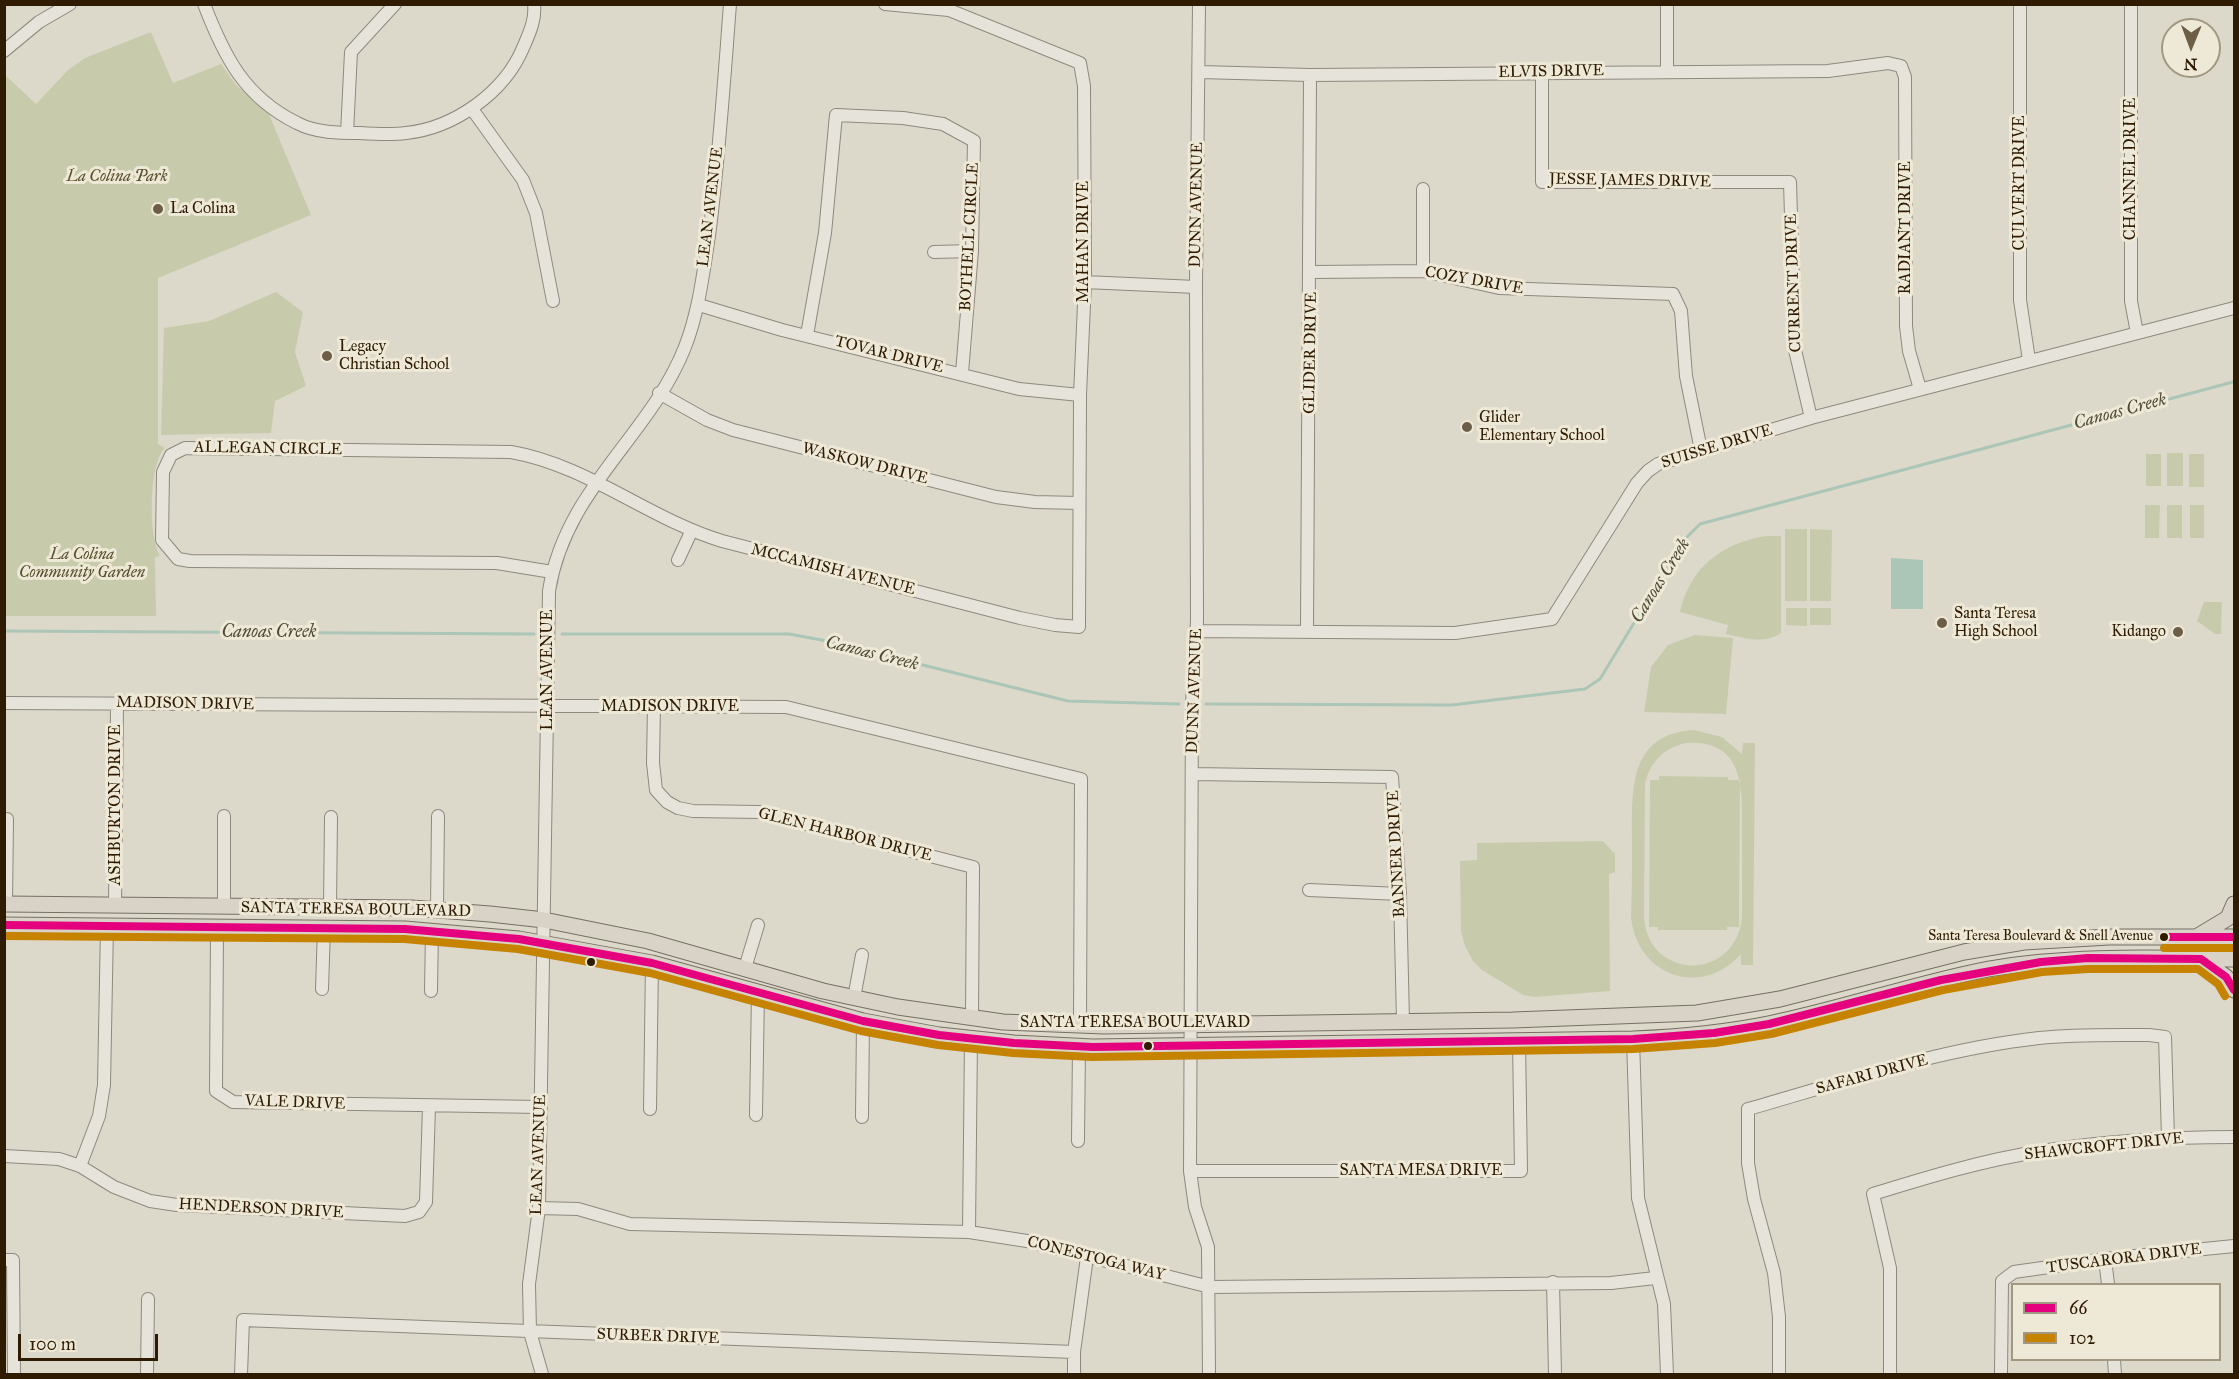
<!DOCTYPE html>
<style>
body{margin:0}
#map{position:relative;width:2239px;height:1379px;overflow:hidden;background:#ddd9ca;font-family:"IM FELL Great Primer",serif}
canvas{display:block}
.frame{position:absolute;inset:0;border:6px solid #2f1b01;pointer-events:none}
.legend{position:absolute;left:2011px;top:1283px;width:210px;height:78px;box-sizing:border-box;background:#eee9d7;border:2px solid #a29781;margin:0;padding:8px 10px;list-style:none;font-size:18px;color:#2f1b01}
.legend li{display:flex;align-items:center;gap:12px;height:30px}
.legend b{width:30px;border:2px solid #a29781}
.north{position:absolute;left:2161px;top:18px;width:60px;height:60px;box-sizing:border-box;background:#eee9d7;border:2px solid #a29781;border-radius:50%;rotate:181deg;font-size:16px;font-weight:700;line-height:24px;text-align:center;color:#2f1b01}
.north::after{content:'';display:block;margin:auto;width:21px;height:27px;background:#6c5e47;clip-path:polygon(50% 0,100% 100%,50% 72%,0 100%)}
.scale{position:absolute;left:18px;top:1334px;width:140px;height:27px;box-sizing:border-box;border:3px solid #2f1b01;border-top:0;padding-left:8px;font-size:18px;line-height:21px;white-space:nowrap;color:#2f1b01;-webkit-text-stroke:4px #eee9d7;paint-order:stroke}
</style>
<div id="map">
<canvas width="2239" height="1379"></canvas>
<div class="frame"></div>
<ul class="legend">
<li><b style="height:8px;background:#e5007d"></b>66</li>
<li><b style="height:8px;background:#c58300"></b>102</li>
</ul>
<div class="north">N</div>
<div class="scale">100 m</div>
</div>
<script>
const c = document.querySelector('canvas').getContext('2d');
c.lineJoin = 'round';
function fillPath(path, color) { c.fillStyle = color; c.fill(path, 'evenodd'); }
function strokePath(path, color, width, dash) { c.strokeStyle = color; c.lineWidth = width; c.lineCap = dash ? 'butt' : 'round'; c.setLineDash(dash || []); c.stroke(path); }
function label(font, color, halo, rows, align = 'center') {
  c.font = font + ' "IM FELL Great Primer",serif'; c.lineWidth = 6; c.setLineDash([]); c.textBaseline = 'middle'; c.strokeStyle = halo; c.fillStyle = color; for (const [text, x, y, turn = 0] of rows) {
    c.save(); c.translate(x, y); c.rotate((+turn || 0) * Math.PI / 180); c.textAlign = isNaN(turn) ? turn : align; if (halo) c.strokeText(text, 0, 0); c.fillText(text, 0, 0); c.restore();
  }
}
fillPath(new Path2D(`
 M 151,32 L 173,83 L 221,64 L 236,85 L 266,107 L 311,215 L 158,278 L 158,444 L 165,448 C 149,462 148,537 160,555 L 155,558 L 156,616 L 5,616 L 4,74 L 36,104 L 68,70 L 85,58 Z
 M 276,292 L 303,312 L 295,352 L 306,386 L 275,401 L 271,433 L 161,435 L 164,328 L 209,321 Z
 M 2167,453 L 2183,453 L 2183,486 L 2167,486 Z
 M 2146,454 L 2161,454 L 2161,486 L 2146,486 Z
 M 2189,454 L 2204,454 L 2204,487 L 2189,487 Z
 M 2145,505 L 2160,505 L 2159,538 L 2145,538 Z
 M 2167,505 L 2182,505 L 2182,538 L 2167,538 Z
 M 2190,505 L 2204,505 L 2204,538 L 2190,538 Z
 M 1785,529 L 1807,529 L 1807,601 L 1785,601 Z
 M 1810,529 L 1832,530 L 1831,601 L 1810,601 Z
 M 1766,536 L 1781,536 L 1781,633 C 1763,645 1746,638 1726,634 L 1728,625 L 1680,612 C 1690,567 1722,543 1766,536 Z
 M 2204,602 L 2222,602 L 2221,634 L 2215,634 L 2197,621 Z
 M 1786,608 L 1807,608 L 1807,626 L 1786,625 Z
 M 1810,608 L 1831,608 L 1831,625 L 1810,625 Z
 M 1695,635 L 1733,638 L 1726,714 L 1644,712 L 1651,667 L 1668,645 Z
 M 1694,730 L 1722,737 L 1742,754 L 1743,743 L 1755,743 L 1753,965 L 1741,965 L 1741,954 C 1701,999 1636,976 1631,916 C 1632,890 1632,864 1632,838 C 1632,788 1629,734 1694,730 ZM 1686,743 C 1748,739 1742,795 1742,838 C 1742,864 1742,891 1742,917 C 1736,982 1648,981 1644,917 L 1645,783 C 1651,761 1664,748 1686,743 Z
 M 1659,776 L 1728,777 L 1728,780 L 1740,780 L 1739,927 L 1727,927 L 1727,930 L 1658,930 L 1658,927 L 1649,927 L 1650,780 L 1659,780 Z
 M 1603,841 L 1615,854 L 1615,872 L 1609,874 L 1610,991 L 1535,997 L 1523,995 L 1482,970 L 1473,961 L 1465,946 L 1461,931 L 1460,861 L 1477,860 L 1477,843 Z`), '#c8cbab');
fillPath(new Path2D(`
 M 1891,558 L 1923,560 L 1923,609 L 1891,609 Z`), '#abc5b7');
strokePath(new Path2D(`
 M 4,631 L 534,634
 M 562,634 L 789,634 L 822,640 L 1068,701 L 1179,704
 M 1206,704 L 1452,705 L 1585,689 L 1600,679 L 1685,539 L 1700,524 L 2233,382`), '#abc5b7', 3);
const minor = new Path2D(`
 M 204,4 C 224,56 244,97 297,123 C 316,133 339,133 360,133 C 375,134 391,135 406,133 C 454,128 504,93 523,48 C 529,34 536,20 534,4
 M 1199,4 L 1196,287 L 1197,621 L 1192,703 L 1190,1171 L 1195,1207 L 1208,1247 L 1209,1374
 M 1667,4 L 1667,70
 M 2020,4 L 2020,300 L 2029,360
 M 2131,4 L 2131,301 L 2137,333
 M 4,51 L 39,22 L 70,4
 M 1200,72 L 1310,75 L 1828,71 L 1888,63 L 1901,66 L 1905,77 L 1906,326 L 1909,351 L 1920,389
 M 1542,72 L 1542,182 L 1790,182 L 1795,350 L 1811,418
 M 472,109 L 523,180 L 536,213 L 553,301
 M 347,133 L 351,52 L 395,4
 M 1423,189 L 1423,271
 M 934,252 L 972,251
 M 1311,272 L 1423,271 L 1499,288 L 1673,294 L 1681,311 L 1686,376 L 1701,450
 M 1085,282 L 1196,287
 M 699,305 L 782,330 L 1019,389 L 1080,395
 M 807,335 L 825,233 L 836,115 L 903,118 L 943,124 L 974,141 L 972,251 L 962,373
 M 659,393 L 707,420 L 733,430 L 996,497 L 1035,502 L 1079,503
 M 678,560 L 691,532
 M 552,572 L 497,563 L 190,561 L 178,559 L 162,540 L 163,472 L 171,455 L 185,448 L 511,452 C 587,465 649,519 722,541 L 1020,618 L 1055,625 L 1079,627 L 1080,395 L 1085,282 L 1084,86 L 1080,63 L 949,10 L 885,4
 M 1196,631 L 1455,633 L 1552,619 L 1637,483 L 1648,471 L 1658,464 L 1811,418 L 2234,308
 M 1307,631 L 1310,75
 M 4,703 L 786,707 L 1081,779 L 1080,1026
 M 654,706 L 653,763 L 656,790 L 667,802 L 678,808 L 693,811 L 759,812 L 973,867 L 972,1018
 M 1193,774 L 1392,777 L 1400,894 L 1403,1021
 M 224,816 L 224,907
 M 1309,890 L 1400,894
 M 6,904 L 7,819
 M 115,906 L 117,703
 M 330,908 L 331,817
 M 437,909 L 438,816
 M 217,927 L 216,1091 L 233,1102 L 540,1107
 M 745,968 L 758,925
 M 322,989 L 324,928
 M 431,991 L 432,931
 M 854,998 L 862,955
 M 1633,1039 L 1638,1198 L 1664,1304 L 1667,1374
 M 650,1109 L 652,963
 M 756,1115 L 758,993
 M 862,1117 L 863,1021
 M 1078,1141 L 1079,1047
 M 4,1156 L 59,1159 L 80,1166 L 114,1187 L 150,1201 L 177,1205 L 405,1216 L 419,1212 L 426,1202 L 429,1106
 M 80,1166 L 99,1116 L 104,1085 L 107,926
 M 1190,1171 L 1521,1171 L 1519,1041
 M 539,1208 L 578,1209 L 630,1224 L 969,1232 L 1027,1241 L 1210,1287 L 1611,1283 L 1655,1278
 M 969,1232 L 971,1039
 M 2105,1259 L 2108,1284
 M 4,1260 L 13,1260 L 14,1374
 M 1553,1282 L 1555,1374
 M 2114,1360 L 2115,1374
 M 147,1374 L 148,1299
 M 241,1374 L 243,1320 L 1074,1352
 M 542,1374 L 530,1332 L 529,1284 L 539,1208 L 549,591 C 565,489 650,436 685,347 C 699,311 703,274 709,236 C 719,159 724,82 730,4
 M 1074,1374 L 1074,1352 L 1087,1257
 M 1779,1374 L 1779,1317 L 1774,1273 L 1754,1199 L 1748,1163 L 1748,1109 C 1843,1082 1940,1049 2039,1038 C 2075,1034 2112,1035 2149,1035 L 2165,1037 L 2168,1138
 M 1890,1374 L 1890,1268 L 1873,1194 C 1928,1177 1984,1160 2042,1151 C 2105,1141 2171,1137 2234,1137
 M 2001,1374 L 2002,1281 L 2014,1272 L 2105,1259 L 2234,1246`);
const major = new Path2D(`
 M 4,904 L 412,908 L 490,914 L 544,920 L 648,941 L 823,991 L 898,1007 L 1003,1022 L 1104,1026 L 1513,1020 L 1697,1013 L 1780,999 L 1964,952 L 2024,942 L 2109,937 L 2234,937
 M 4,925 L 405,929 L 519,939 L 652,963 L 863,1021 L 939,1035 L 1014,1043 L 1093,1047 L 1633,1039 C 1678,1037 1723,1033 1768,1024 C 1843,1009 1915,983 1989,969 C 2070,955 2153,958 2234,959
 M 2198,936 L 2228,918 L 2234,904
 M 2201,959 L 2226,977 L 2234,990`);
strokePath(minor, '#8e897e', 14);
strokePath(major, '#756f64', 17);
strokePath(minor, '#e6e3db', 12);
strokePath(major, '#d9d3c7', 15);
strokePath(new Path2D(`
 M 4,925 L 405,929 L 519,939 L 652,963 L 863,1021 L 939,1035 L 1014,1043 L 1093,1047 L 1633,1039 L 1714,1033 L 1769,1024 L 1941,980 L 2041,962 L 2088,958 L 2201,959 L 2226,977 L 2234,990
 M 2164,937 L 2234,937`), '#e5007d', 8);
strokePath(new Path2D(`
 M 4,936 L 404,939 L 518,949 L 650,973 L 861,1031 L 938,1045 L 1013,1053 L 1092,1057 L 1633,1049 L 1715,1043 L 1771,1034 L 1943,990 L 2042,972 L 2088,969 L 2198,969 L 2218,984 L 2225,996
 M 2164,948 L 2234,948`), '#c58300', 8);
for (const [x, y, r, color] of [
 [158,209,6,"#6c5e47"],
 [327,356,6,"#6c5e47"],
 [1467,427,6,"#6c5e47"],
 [1942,623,6,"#6c5e47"],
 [2178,632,6,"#6c5e47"],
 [2164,937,5,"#2f1b01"],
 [591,962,5,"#2f1b01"],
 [1148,1046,5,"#2f1b01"]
]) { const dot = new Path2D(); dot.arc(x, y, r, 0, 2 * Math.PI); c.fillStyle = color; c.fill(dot); strokePath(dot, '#eee9d7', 2); }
label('14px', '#2f1b01', '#eee9d7', [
 ["Santa Teresa Boulevard & Snell Avenue",2153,937]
], 'right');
label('16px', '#2f1b01', '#eee9d7', [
 ["ELVIS DRIVE",1551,72,-1],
 ["CHANNEL DRIVE",2131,169,-90],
 ["JESSE JAMES DRIVE",1630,181,1],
 ["CULVERT DRIVE",2020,183,-90],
 ["DUNN AVENUE",1197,205,-89],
 ["LEAN AVENUE",711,207,-83],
 ["RADIANT DRIVE",1906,228,-90],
 ["BOTHELL CIRCLE",970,237,-87],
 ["MAHAN DRIVE",1084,242,-90],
 ["COZY DRIVE",1474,281,10],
 ["CURRENT DRIVE",1794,283,-92],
 ["GLIDER DRIVE",1311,353,-89],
 ["TOVAR DRIVE",889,355,14],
 ["SUISSE DRIVE",1717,447,-17],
 ["ALLEGAN CIRCLE",268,449,1],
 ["WASKOW DRIVE",865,464,14],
 ["MCCAMISH AVENUE",833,570,14],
 ["LEAN AVENUE",548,670,-90],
 ["DUNN AVENUE",1195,691,-88],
 ["MADISON DRIVE",185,704,1],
 ["MADISON DRIVE",670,707],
 ["ASHBURTON DRIVE",116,805,-90],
 ["GLEN HARBOR DRIVE",845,835,14],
 ["BANNER DRIVE",1397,854,-93],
 ["SANTA TERESA BOULEVARD",356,910,1],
 ["SANTA TERESA BOULEVARD",1135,1023],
 ["SAFARI DRIVE",1872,1075,-15],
 ["VALE DRIVE",295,1103,2],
 ["SHAWCROFT DRIVE",2104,1147,-6],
 ["LEAN AVENUE",539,1155,-88],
 ["SANTA MESA DRIVE",1421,1171],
 ["HENDERSON DRIVE",261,1209,3],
 ["CONESTOGA WAY",1096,1259,14],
 ["TUSCARORA DRIVE",2124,1259,-7],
 ["SURBER DRIVE",658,1337,2]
]);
label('italic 16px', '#584d2c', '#eee9d7', [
 ["La Colina Park",117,177],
 ["La Colina",82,555],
 ["Community Garden",82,573]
]);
label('16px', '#2f1b01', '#eee9d7', [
 ["La Colina",170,209],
 ["Legacy",339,347],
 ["Christian School",339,365],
 ["Glider",1479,418],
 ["Elementary School",1479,436],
 ["Santa Teresa",1954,614],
 ["High School",1954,632],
 ["Kidango",2166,632,"right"]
], 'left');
label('italic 18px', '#4e4b35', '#eee9d7', [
 ["Canoas Creek",2120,412,-15],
 ["Canoas Creek",1661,581,-58],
 ["Canoas Creek",269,633],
 ["Canoas Creek",872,654,14]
]);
</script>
